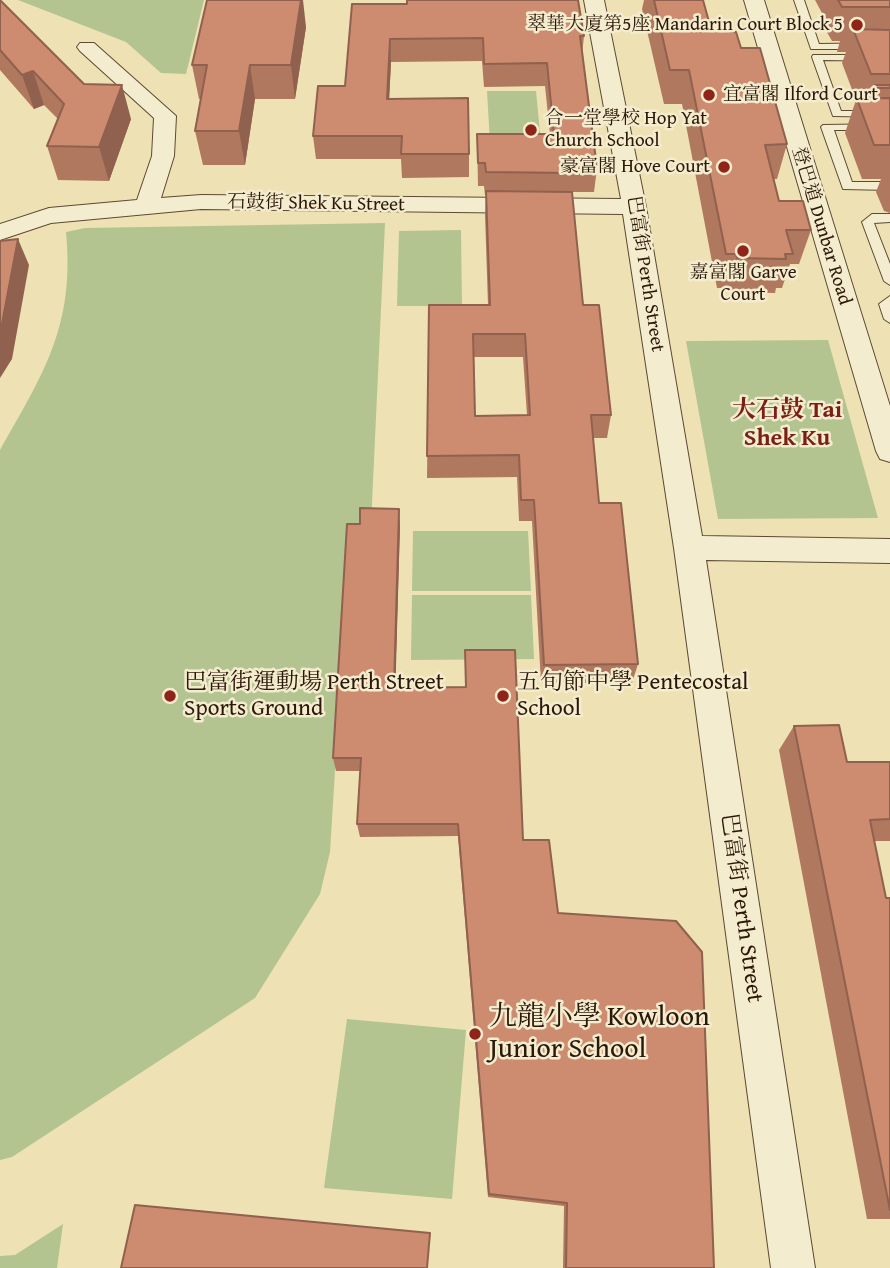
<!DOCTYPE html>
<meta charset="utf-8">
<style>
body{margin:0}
canvas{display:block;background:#eee1b3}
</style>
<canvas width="890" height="1268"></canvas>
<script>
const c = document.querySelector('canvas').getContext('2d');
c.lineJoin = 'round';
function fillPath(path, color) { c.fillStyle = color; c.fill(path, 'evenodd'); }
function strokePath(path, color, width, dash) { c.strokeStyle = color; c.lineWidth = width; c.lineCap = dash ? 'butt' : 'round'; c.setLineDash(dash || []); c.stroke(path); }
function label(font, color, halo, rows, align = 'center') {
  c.font = font + ' "Gentium Book Plus","Noto Serif TC",serif'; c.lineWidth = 5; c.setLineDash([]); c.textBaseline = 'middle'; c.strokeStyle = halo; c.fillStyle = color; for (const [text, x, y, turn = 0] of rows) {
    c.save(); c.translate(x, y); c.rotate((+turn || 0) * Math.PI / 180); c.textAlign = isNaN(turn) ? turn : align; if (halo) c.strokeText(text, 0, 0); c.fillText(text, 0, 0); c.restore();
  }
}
fillPath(new Path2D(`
 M 18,0 L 204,0 L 186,74 L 161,73 L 126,42 Z
 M 487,91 L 536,91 L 541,143 L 490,143 Z
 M 385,223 L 371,525 L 350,526 L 330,852 L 320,894 L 255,998 L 12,1157 L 0,1160 L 0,450 C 44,373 75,325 66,232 L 85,228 Z
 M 461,230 L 462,306 L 397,306 L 399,231 Z
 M 828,340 L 878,518 L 718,519 L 686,341 Z
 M 413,531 L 528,531 L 531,591 L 412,591 Z
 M 412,595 L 531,595 L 534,659 L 411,660 Z
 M 347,1019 L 466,1030 L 452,1199 L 324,1188 Z
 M 63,1224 L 57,1268 L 0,1268 L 0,1256 L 15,1255 Z`), '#b3c491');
const lane = new Path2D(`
 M 794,0 L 804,0 L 819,44 L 890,43 L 890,49 L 811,49 Z
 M 813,55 L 890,55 L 890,61 L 823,60 L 841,111 L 890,111 L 890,117 L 833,116 L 812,57 Z
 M 890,124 L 890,130 L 834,130 L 852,182 L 890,182 L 890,190 L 843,189 L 821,127 L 823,125 Z
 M 872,214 L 890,214 L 890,222 L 874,223 L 890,264 L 890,285 L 884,281 L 862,222 Z
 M 890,296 L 890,323 L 884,319 L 879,304 Z`);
const street = new Path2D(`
 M 584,0 L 604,0 L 646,207 L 702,536 L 890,539 L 890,563 L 706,560 L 815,1268 L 771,1268 L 674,548 L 623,214 L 201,209 L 51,223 L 0,240 L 0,224 L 49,208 L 137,200 L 152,156 L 154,118 L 80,51 L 77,47 L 80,43 L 94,43 L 176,116 L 174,156 L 161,198 L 201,195 L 621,199 Z
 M 744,0 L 764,0 L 890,406 L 890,462 L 880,459 L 876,451 Z`);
strokePath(lane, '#5c4a34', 2);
strokePath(street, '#5c4a34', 2);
fillPath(lane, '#f4ecce');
fillPath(street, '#f4ecce');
fillPath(new Path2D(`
 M 0,0 L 84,84 L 131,119 L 109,181 L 58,180 L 47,146 L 58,119 L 44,105 L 34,109 L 0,70 Z
 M 644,0 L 703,0 L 711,29 L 730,32 L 741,48 L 787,144 L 777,179 L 774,179 L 779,201 L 811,230 L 799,264 L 790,264 L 782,288 L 776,288 L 775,293 L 728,292 L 727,288 L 717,288 L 682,104 L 664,104 L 642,9 Z
 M 815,0 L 890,0 L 890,213 L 884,211 L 876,192 L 881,179 L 862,179 L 845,133 L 856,100 L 842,63 L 846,52 L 837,52 L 840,41 L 832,41 L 820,20 L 822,13 Z
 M 352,4 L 584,36 L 582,55 L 597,168 L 594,192 L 568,192 L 583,305 L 611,415 L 607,438 L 593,438 L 599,503 L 638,664 L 632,683 L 541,683 L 532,521 L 519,521 L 517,477 L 427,478 L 429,305 L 488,305 L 485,215 L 486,195 L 485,195 L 484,186 L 478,186 L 477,134 L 550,134 L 545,86 L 484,87 L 482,61 L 391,62 L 389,99 L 469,154 L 469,177 L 402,178 L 401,159 L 316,159 L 313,136 L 345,86 ZM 474,357 L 523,357 L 527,415 L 475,416 Z
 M 306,27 L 295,99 L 255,99 L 245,165 L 203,165 L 195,131 L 201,99 L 199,99 L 192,65 Z
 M 400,525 L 395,688 L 465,687 L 465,650 L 523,840 L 558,913 L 714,1268 L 563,1268 L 564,1206 L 488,1197 L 458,836 L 360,837 L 357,824 L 360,771 L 336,771 L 333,758 Z
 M 794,726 L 847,762 L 890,762 L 890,841 L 874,841 L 886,898 L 890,898 L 890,1219 L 867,1219 L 779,750 Z`), '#b0785f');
fillPath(new Path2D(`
 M 301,0 L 303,0 L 306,27 L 295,99 L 291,65 Z
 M 390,39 L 391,62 L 388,122 L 387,99 Z
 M 250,65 L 255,99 L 245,165 L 239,131 Z
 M 33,71 L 44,105 L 34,109 L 22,75 Z
 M 122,85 L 131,119 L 109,181 L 99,147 Z
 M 18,239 L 29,265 L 12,359 L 0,378 L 0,334 Z
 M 399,509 L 400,525 L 395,702 L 394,688 Z`), '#90614e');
const building = new Path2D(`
 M 0,0 L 84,84 L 122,85 L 99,147 L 47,146 L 64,104 L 33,71 L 22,75 L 0,50 Z
 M 207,0 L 301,0 L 291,65 L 250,65 L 239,131 L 195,131 L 207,65 L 192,65 Z
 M 407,0 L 578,0 L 584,36 L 580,36 L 597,168 L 570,169 L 570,173 L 486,172 L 485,163 L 478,163 L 477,134 L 554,134 L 547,63 L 484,64 L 483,38 L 390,39 L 387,99 L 468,98 L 469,154 L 401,154 L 402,136 L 313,136 L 318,86 L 345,86 L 352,4 L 407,4 Z
 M 654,0 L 703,0 L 711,29 L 730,29 L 730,32 L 736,32 L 741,48 L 760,48 L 787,144 L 765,145 L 779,201 L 803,201 L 811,230 L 786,230 L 793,254 L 785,254 L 786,259 L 737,258 L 736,254 L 726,254 L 689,70 L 670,70 Z
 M 838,0 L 890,0 L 890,7 L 842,7 Z
 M 853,29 L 890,30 L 890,74 L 871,74 Z
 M 875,85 L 890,85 L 890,88 L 876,88 Z
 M 890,98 L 890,145 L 874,145 L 857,99 Z
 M 486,191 L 572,192 L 583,305 L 599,305 L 611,415 L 591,415 L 599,503 L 621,503 L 638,664 L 544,665 L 534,500 L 521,500 L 519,455 L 427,456 L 429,305 L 490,305 ZM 473,334 L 525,334 L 530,415 L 475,416 Z
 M 18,239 L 0,334 L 0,241 Z
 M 360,508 L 399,509 L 394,688 L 466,687 L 465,650 L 515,650 L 523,840 L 549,840 L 558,913 L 676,921 L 702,952 L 714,1268 L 566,1268 L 567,1203 L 489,1194 L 458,824 L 357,824 L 361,758 L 333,758 L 347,524 L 360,524 Z
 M 839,725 L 847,762 L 890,762 L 890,819 L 870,820 L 886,898 L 890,898 L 890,1210 L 794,726 Z
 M 135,1205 L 430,1233 L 427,1268 L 121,1268 Z`);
fillPath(building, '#cd8b6f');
strokePath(building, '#90614e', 2);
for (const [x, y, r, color] of [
 [857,25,7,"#8f2418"],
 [709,95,7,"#8f2418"],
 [531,130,7,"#8f2418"],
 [724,167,7,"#8f2418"],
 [743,251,7,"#8f2418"],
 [170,696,7,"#8f2418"],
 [503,696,7,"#8f2418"],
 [475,1034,7,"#8f2418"]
]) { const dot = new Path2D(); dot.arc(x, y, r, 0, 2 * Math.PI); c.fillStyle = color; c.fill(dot); strokePath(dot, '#f4ecce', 2.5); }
label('19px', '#2c1809', '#f4ecce', [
 ["翠華大廈第5座 Mandarin Court Block 5",843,25],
 ["宜富閣 Ilford Court",723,95,"left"],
 ["合一堂學校 Hop Yat",545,119,"left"],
 ["Church School",545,141,"left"],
 ["豪富閣 Hove Court",710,167],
 ["嘉富閣 Garve",743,273,"center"],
 ["Court",743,295,"center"]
], 'right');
label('19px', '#2c1809', '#f4ecce', [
 ["石鼓街 Shek Ku Street",316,204,1],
 ["登巴道 Dunbar Road",821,226,73],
 ["巴富街 Perth Street",645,274,81]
]);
label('23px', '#2c1809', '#f4ecce', [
 ["巴富街運動場 Perth Street",184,683],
 ["Sports Ground",184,709],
 ["五旬節中學 Pentecostal",517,683],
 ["School",517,709]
], 'left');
label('23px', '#2c1809', '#f4ecce', [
 ["巴富街 Perth Street",741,908,82]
]);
label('bold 24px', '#7a1f14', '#f4ecce', [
 ["大石鼓 Tai",787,411],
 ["Shek Ku",787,439]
]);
label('28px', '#2c1809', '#f4ecce', [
 ["九龍小學 Kowloon",489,1018],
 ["Junior School",489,1050]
], 'left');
</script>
